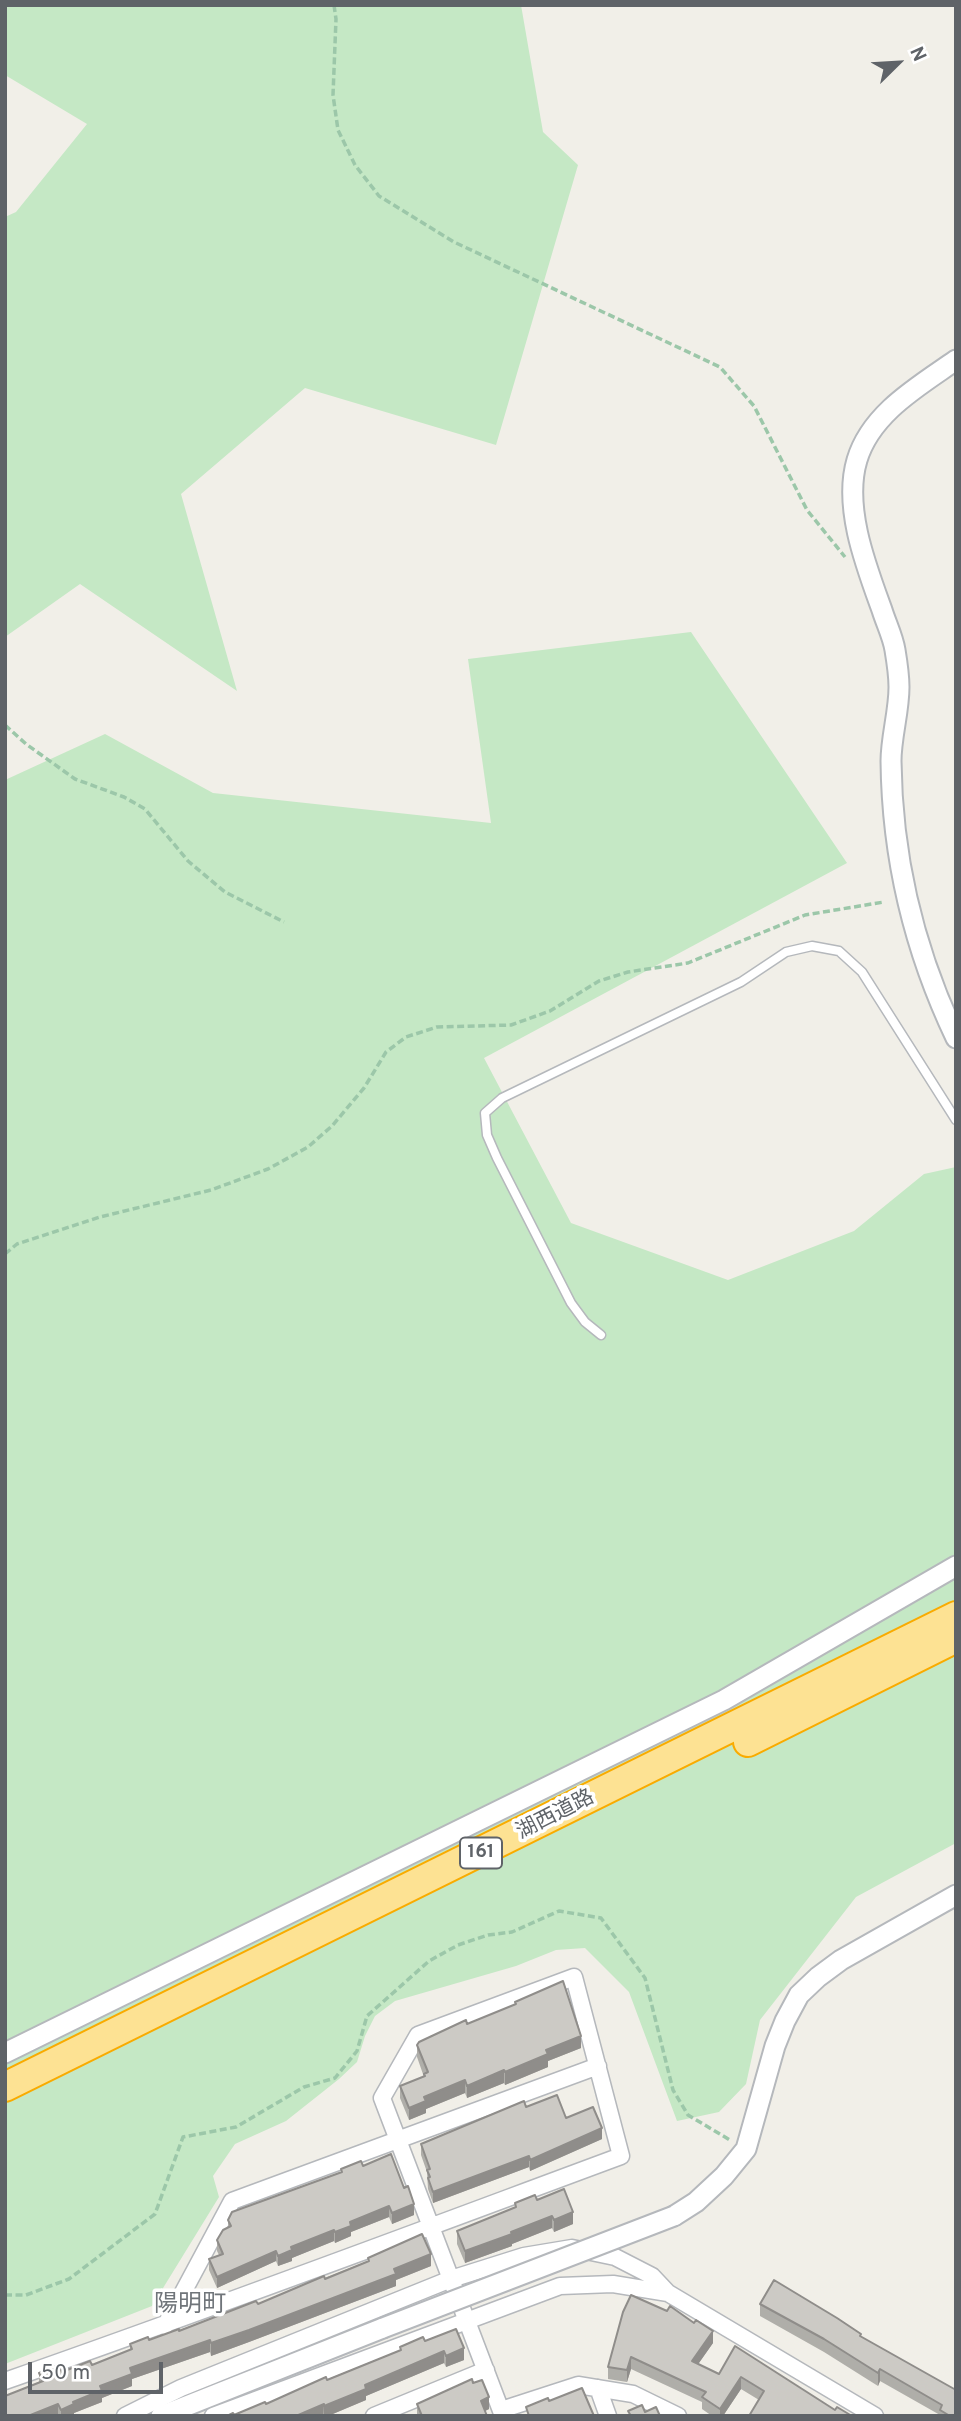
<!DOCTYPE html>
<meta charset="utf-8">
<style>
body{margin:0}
#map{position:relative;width:961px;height:2421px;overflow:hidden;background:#f1efe8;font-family:Overpass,sans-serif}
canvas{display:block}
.frame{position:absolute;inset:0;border:7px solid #5f6368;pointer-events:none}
.north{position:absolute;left:863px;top:28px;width:70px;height:70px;-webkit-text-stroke:5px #fff;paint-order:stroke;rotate:66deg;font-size:19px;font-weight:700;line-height:28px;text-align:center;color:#5f6368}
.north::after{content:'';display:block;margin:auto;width:24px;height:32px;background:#5f6368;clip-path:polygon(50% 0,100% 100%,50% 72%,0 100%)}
.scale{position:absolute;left:28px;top:2362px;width:135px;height:32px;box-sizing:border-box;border:4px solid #5f6368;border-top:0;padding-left:9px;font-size:21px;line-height:24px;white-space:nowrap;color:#5f6368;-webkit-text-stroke:5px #fff;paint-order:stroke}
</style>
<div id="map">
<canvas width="961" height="2421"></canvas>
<div class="frame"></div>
<div class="north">N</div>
<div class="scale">50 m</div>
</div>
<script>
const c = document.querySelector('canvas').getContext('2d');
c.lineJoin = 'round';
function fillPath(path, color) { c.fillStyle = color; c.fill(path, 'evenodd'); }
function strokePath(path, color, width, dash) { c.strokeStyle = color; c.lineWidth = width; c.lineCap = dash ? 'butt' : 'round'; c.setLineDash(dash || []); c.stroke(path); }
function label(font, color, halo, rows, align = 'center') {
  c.font = font + ' Overpass,"Noto Sans JP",sans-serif'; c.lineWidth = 7; c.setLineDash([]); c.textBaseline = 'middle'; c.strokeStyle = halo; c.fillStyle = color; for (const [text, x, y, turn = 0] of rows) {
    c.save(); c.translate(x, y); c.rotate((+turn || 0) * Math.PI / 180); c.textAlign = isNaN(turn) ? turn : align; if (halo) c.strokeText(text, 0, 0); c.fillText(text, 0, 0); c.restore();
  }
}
fillPath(new Path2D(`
 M 5,5 L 521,5 L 543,132 L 578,165 L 496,445 L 305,388 L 181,494 L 237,691 L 80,584 L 5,637 L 5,217 L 16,212 L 87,124 L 5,75 Z
 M 691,632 L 847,863 L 484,1058 L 571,1223 L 728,1280 L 854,1231 L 924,1174 L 956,1167 L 956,1843 L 856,1897 L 760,2020 L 746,2084 L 719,2112 L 677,2121 L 629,1992 L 585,1948 L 556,1950 L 516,1966 L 395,2001 L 375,2016 L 365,2036 L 357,2062 L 339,2079 L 286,2121 L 235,2144 L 213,2176 L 219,2197 L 152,2306 L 5,2364 L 5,780 L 105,734 L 213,793 L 491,823 L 468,659 Z`), '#c5e8c5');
const service = new Path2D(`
 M 601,1335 L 585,1322 L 571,1303 L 497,1158 L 487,1135 L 485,1113 L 502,1098 L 741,982 L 786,952 L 812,946 L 839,951 L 862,972 L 956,1120`);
const minor = new Path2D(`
 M 165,2326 L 232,2201 L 598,2066
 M 5,2381 C 212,2309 416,2232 621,2156 L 574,1977 L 418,2035 L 382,2098 C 422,2204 463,2310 503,2416
 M 598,2388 L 608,2416
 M 501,2410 L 578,2385 L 633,2394 L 678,2416
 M 125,2416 L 181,2388 L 451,2279 L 524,2256 L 572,2248 L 615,2257 L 652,2276 L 668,2293 L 875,2416
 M 213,2416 L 560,2286 L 613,2284 L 668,2293
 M 374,2416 L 486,2370`);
const tertiary = new Path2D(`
 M 956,360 C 919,386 871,413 857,460 C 843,507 866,566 882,610 C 886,623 893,637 895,650 C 897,662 899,675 899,687 C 899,712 891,737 891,761 C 892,859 914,950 956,1038
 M 5,2053 L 724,1700 L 956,1566
 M 674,2216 L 696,2202 L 724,2176 L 746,2149 L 775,2046 L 785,2021 L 799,1995 L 818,1977 L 841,1960 L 956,1895
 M 161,2416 L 383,2328`);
const motorway = new Path2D(`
 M 748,1742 L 956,1638
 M 5,2087 L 956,1616`);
strokePath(service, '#b5b8bc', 11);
strokePath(minor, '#b5b8bc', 19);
strokePath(tertiary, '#b5b8bc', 23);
strokePath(motorway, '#f9ab00', 32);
strokePath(new Path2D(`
 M 334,5 L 336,19 L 333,95 L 338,130 L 355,165 L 379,196 L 454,242 L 720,367 L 754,406 L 807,510 L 845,557
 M 5,725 L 26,744 L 75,779 L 124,797 L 145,809 L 188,861 L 225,892 L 284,922
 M 5,1254 L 17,1244 L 100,1217 L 211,1190 L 268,1169 L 308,1147 L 332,1126 L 364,1088 L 386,1052 L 406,1037 L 437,1027 L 511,1025 L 550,1011 L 599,981 L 628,972 L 688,963 L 805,915 L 884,902
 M 5,2295 L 26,2295 L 69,2279 L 155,2214 L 183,2137 L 236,2127 L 304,2087 L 335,2078 L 357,2051 L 367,2016 L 429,1961 L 458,1945 L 488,1935 L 512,1932 L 559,1911 L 601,1918 L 645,1978 L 673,2090 L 688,2115 L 730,2140`), '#9cc7a9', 3.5, [7, 3.5]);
strokePath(service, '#fff', 8);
strokePath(minor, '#fff', 16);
strokePath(tertiary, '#fff', 19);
strokePath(motorway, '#fde293', 28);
const tertiaryBridge = new Path2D(`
 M 383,2328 L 674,2216`);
strokePath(tertiaryBridge, '#b5b8bc', 23, []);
strokePath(tertiaryBridge, '#fff', 19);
fillPath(new Path2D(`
 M 515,2002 L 581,2048 L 548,2061 L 548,2067 L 505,2085 L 504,2083 L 467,2098 L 465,2093 L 426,2109 L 426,2113 L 409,2120 L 400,2098 L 400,2086 L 424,2077 L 417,2057 L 417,2045 L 515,2005 Z
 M 526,2107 L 566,2118 L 602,2139 L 530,2171 L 529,2167 L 433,2203 L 428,2189 L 427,2172 L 421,2155 L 421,2144 Z
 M 363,2166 L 414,2215 L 392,2224 L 389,2217 L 351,2232 L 351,2236 L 335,2243 L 334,2241 L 292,2258 L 292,2261 L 278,2266 L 276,2261 L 217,2288 L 209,2270 L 209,2259 L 219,2255 L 217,2251 L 217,2240 L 228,2227 L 228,2220 L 341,2173 L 341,2169 Z
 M 537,2200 L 573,2224 L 554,2232 L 552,2228 L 512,2244 L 512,2246 L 465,2263 L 457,2244 L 457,2231 L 515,2207 L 515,2203 Z
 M 368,2258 L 431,2266 L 396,2280 L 396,2286 L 249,2342 L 211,2356 L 210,2352 L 132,2379 L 132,2386 L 102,2398 L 102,2402 L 74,2413 L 74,2416 L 5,2416 L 39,2383 L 39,2373 L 62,2372 L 92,2365 L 130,2350 L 130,2344 L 149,2340 L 258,2304 L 368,2261 Z
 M 760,2304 L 861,2337 L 956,2416 L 940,2415 L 880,2381 L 878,2386 L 824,2352 L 760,2316 Z
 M 623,2312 L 713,2343 L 698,2364 L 719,2374 L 735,2346 L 835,2410 L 852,2416 L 759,2400 L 741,2389 L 723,2416 L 712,2416 L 702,2409 L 702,2402 L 631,2369 L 627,2382 L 608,2379 L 608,2367 Z
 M 425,2341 L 464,2360 L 446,2367 L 444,2363 L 366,2396 L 366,2400 L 328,2416 L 234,2415 L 266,2404 L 400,2350 L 400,2347 Z
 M 417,2404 L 489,2409 L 485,2411 L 487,2416 L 417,2416 Z`), '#afaea9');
fillPath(new Path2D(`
 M 581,2036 L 581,2048 L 548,2061 L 548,2067 L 505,2085 L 505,2072 L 546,2050 Z
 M 504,2070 L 504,2083 L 467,2098 L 467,2086 Z
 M 465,2080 L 465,2093 L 426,2109 L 426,2113 L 409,2120 L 409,2108 L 424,2097 Z
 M 602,2128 L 602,2139 L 530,2171 L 530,2160 Z
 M 529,2156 L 529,2167 L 433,2203 L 433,2192 Z
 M 414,2204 L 414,2215 L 392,2224 L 392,2213 Z
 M 389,2206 L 389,2217 L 351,2232 L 351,2236 L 335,2243 L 335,2232 L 350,2222 Z
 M 573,2212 L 573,2224 L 554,2232 L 554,2220 Z
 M 552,2216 L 552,2228 L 512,2244 L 512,2246 L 465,2263 L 465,2251 Z
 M 334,2230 L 334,2241 L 292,2258 L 292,2261 L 278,2266 L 278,2256 L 291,2247 Z
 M 276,2251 L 276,2261 L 217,2288 L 217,2277 Z
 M 431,2254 L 431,2266 L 396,2280 L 396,2286 L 249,2342 L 211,2356 L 211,2343 Z
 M 713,2331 L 713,2343 L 692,2373 L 692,2361 Z
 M 210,2340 L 210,2352 L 132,2379 L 132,2386 L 102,2398 L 102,2402 L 74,2413 L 74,2416 L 61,2416 L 61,2410 L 130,2368 Z
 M 464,2348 L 464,2360 L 446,2367 L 446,2356 Z
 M 444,2351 L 444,2363 L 366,2396 L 366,2400 L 328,2416 L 324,2416 L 324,2406 L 365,2385 Z
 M 631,2357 L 631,2369 L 627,2382 L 627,2370 Z
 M 880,2369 L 880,2381 L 878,2386 L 878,2373 Z
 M 741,2377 L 741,2389 L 723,2416 L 720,2416 L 720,2409 Z
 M 489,2397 L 489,2409 L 481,2413 L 481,2401 Z
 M 58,2404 L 58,2416 L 28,2416 Z
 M 324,2404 L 323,2416 L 296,2416 Z`), '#8f8d8a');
const building = new Path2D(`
 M 563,1981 L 581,2036 L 546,2050 L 548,2054 L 505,2072 L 504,2070 L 467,2086 L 465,2080 L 424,2097 L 426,2101 L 409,2108 L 400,2086 L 425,2076 L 424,2074 L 428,2072 L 417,2045 L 419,2042 L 466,2020 L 467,2024 L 516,2004 L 515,2002 Z
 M 557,2095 L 566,2118 L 593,2107 L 602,2128 L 530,2160 L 529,2156 L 433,2192 L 428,2178 L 430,2177 L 427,2170 L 430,2169 L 421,2144 L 524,2101 L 526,2107 Z
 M 391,2154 L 404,2188 L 408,2186 L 414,2204 L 392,2213 L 389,2206 L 350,2222 L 351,2226 L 335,2232 L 334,2230 L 291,2247 L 292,2250 L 278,2256 L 276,2251 L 217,2277 L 209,2259 L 223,2254 L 217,2240 L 223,2230 L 231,2226 L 228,2220 L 232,2212 L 342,2172 L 341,2169 L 361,2161 L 363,2166 Z
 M 564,2189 L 573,2212 L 554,2220 L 552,2216 L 511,2232 L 512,2234 L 465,2251 L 457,2231 L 516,2207 L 515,2203 L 535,2195 L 537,2200 Z
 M 422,2234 L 431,2254 L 394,2269 L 396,2274 L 249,2330 L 211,2343 L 210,2340 L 130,2368 L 132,2374 L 100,2386 L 102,2390 L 73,2402 L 74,2404 L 61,2410 L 58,2404 L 28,2416 L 5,2416 L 5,2396 L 43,2381 L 39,2373 L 59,2365 L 62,2372 L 90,2361 L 92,2365 L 132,2349 L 130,2344 L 148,2337 L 149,2340 L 179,2329 L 179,2331 L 256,2301 L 258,2304 L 324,2276 L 325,2279 L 369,2261 L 368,2258 Z
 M 774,2280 L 837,2318 L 861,2334 L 860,2336 L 956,2390 L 956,2416 L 950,2416 L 940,2410 L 942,2405 L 880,2369 L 878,2373 L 824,2339 L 760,2304 Z
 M 631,2295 L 667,2311 L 670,2306 L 694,2323 L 696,2320 L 713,2331 L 692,2361 L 719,2374 L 735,2346 L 835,2410 L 837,2407 L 852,2416 L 749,2416 L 764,2391 L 741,2377 L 720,2409 L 702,2397 L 706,2392 L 631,2357 L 627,2370 L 608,2367 L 623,2312 Z
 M 456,2329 L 464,2348 L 446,2356 L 444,2351 L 365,2385 L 366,2389 L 324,2406 L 324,2404 L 296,2416 L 227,2416 L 233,2413 L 234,2415 L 265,2402 L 266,2404 L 326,2377 L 327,2380 L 401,2350 L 400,2347 L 423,2337 L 425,2341 Z
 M 472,2379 L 473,2383 L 482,2380 L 489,2397 L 481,2401 L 487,2416 L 422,2416 L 417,2404 Z
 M 582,2388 L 594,2416 L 529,2416 L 526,2407 L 548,2398 L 549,2401 Z
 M 642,2405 L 645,2412 L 656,2407 L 660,2416 L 631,2416 L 628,2411 Z`);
fillPath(building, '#cccac5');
strokePath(building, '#8f8d8a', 2);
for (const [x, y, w] of [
 [481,1853,42]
]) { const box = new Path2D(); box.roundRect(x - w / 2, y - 15.5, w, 31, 5); c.fillStyle = '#fff'; c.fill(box); strokePath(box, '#5f6368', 2); }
label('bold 19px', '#5f6368', null, [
 ["161",481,1853]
]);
label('21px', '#5f6368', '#fff', [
 ["湖西道路",556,1816,-27]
]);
label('24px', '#70757a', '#fff', [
 ["陽明町",190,2306]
]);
</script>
